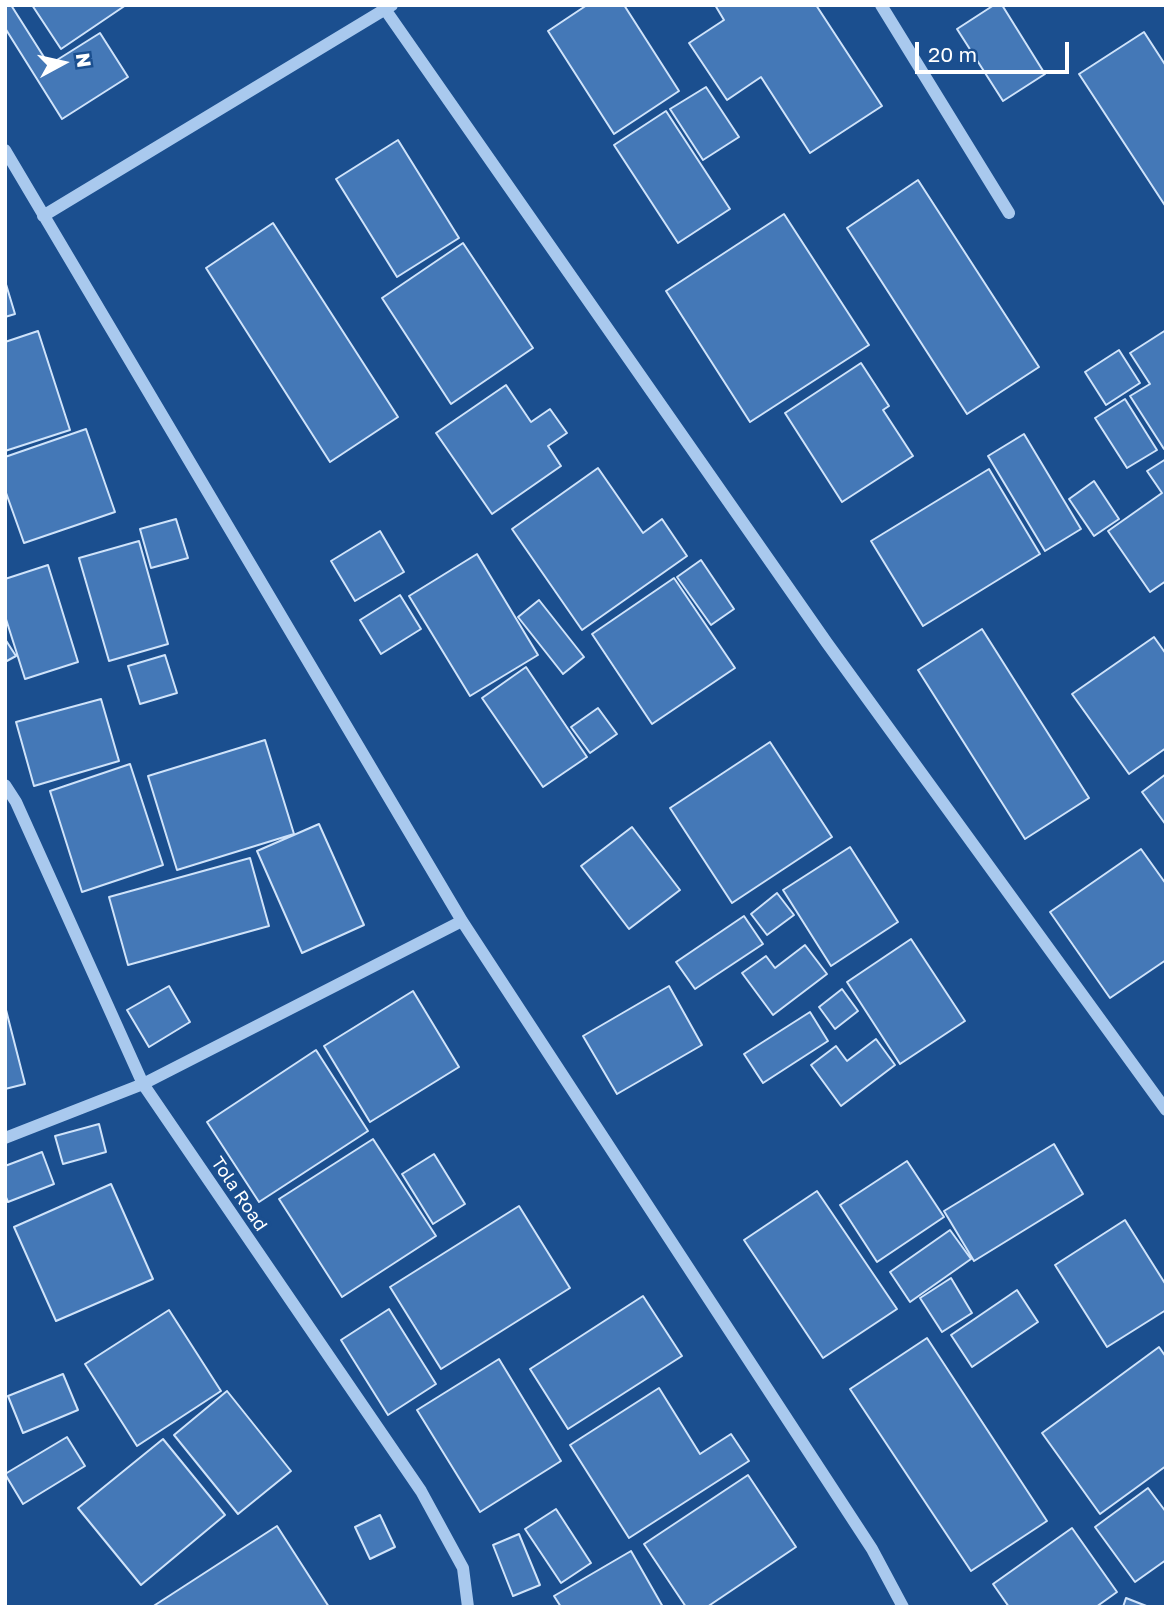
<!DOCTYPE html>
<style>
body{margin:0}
#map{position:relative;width:1171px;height:1612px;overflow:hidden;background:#1b4f8f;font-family:"Golos Text",sans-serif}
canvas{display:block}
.frame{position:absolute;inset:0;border:7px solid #fff;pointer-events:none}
.north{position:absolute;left:28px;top:28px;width:70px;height:70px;-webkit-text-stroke:5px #1b4f8f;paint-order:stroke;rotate:82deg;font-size:19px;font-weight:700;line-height:28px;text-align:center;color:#fff}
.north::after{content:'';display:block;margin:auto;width:24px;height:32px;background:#fff;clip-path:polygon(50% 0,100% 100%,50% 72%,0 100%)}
.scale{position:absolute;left:915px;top:42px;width:154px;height:32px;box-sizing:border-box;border:4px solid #fff;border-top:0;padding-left:9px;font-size:21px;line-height:24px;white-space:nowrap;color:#fff;-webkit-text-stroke:5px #1b4f8f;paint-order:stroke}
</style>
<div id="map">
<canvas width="1171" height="1612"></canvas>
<div class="frame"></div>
<div class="north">N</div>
<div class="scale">20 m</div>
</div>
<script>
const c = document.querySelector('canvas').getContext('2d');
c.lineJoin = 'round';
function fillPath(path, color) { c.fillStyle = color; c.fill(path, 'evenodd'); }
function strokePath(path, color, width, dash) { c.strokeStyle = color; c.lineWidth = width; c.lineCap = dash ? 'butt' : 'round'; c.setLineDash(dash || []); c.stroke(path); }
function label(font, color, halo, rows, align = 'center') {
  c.font = font + ' "Golos Text",sans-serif'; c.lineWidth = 7; c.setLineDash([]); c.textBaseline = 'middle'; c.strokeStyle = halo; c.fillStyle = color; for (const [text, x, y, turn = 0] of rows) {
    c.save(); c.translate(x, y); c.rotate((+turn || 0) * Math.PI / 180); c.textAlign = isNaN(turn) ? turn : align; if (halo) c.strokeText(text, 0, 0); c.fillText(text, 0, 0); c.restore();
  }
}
const building = new Path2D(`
 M 8,5 L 11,5 L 49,65 L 100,33 L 128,77 L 62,119 L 5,28 L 5,7 Z
 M 32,5 L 126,5 L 61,49 Z
 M 587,5 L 624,5 L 679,91 L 614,134 L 548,31 Z
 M 715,5 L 816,5 L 882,106 L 810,153 L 761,77 L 727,100 L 689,43 L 724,20 Z
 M 994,5 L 1002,5 L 1045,74 L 1003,101 L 957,29 Z
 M 1144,32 L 1166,66 L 1166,207 L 1079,74 Z
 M 706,87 L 739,137 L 703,160 L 670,109 Z
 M 666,111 L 730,209 L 678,243 L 614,145 Z
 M 398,140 L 459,238 L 397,277 L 336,179 Z
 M 918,180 L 1039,367 L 967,414 L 847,228 Z
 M 784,214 L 869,345 L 750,422 L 666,291 Z
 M 273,223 L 398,417 L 330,462 L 206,268 Z
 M 463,243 L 533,348 L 451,404 L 382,298 Z
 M 5,281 L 15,314 L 5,317 Z
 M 1166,330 L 1166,449 L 1164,449 L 1130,396 L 1150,384 L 1130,353 Z
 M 38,331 L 70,430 L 5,451 L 5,342 Z
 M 1119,350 L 1140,383 L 1106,405 L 1085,372 Z
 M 861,363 L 889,406 L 883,410 L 913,456 L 842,502 L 785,413 Z
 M 506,385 L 531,422 L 550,409 L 567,433 L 548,446 L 561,466 L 492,514 L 436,433 Z
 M 1125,399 L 1157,450 L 1127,468 L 1095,418 Z
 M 86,429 L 115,512 L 24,543 L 5,490 L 5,457 Z
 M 1024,434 L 1081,529 L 1045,551 L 988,456 Z
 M 1166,459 L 1166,581 L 1150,592 L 1108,531 L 1162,493 L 1147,471 Z
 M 598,468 L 643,533 L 662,519 L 687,556 L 582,630 L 512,529 Z
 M 989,469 L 1040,554 L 923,626 L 871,541 Z
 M 1094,481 L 1119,519 L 1094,536 L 1069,499 Z
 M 176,519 L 188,558 L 151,568 L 140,529 Z
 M 380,531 L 404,572 L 355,601 L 331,561 Z
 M 139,541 L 168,644 L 109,661 L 79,558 Z
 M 477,554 L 538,655 L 470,696 L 409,596 Z
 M 701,560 L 734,609 L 711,625 L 677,577 Z
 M 48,565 L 78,662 L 25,679 L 5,616 L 5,579 Z
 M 674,578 L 735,668 L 652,724 L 592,634 Z
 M 400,595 L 421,629 L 381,654 L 360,620 Z
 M 539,600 L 584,657 L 563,674 L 518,617 Z
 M 982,629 L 1089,798 L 1025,839 L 918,670 Z
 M 1154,637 L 1166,654 L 1166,748 L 1129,774 L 1072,694 Z
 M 5,639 L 16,656 L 5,662 Z
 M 165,655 L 177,693 L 140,704 L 128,666 Z
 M 526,667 L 587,757 L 543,787 L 482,698 Z
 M 101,699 L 119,761 L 34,786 L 16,722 Z
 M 598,708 L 617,734 L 590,753 L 571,727 Z
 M 265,740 L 294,834 L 177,870 L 148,776 Z
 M 770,742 L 832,837 L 732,903 L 670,808 Z
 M 130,764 L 163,865 L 82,892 L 50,791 Z
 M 1166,774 L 1166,825 L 1142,792 Z
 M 319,824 L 364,925 L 302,953 L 257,851 Z
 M 632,827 L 680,890 L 629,929 L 581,866 Z
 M 850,847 L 898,922 L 831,966 L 783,890 Z
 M 1141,849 L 1166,884 L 1166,960 L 1110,998 L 1050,912 Z
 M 250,858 L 269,926 L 128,965 L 109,897 Z
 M 777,893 L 794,915 L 767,935 L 751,914 Z
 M 744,916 L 763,944 L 695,989 L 676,962 Z
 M 911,939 L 965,1021 L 900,1064 L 847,982 Z
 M 805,945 L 827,974 L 773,1015 L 742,973 L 766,956 L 775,968 Z
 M 169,986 L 190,1022 L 149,1047 L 127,1010 Z
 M 669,986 L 702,1045 L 617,1094 L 583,1036 Z
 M 842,989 L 858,1011 L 835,1029 L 819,1007 Z
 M 413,991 L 459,1067 L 370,1122 L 324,1046 Z
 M 5,1006 L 25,1084 L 5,1089 Z
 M 810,1012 L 828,1041 L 763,1083 L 744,1054 Z
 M 876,1039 L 895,1065 L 841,1106 L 811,1065 L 836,1046 L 847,1061 Z
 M 316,1050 L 368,1131 L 259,1202 L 207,1122 Z
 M 99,1124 L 106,1152 L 63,1164 L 55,1136 Z
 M 373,1139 L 436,1236 L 342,1297 L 279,1199 Z
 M 1054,1144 L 1083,1194 L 974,1261 L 944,1211 Z
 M 42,1152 L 54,1184 L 8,1202 L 5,1195 L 5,1166 Z
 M 434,1154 L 465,1204 L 433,1224 L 402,1174 Z
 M 907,1161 L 944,1217 L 877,1262 L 840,1205 Z
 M 111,1184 L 153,1279 L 56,1321 L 14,1227 Z
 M 817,1191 L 897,1309 L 823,1358 L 744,1240 Z
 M 519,1206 L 570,1288 L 441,1369 L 390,1287 Z
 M 1125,1220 L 1166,1285 L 1166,1310 L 1107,1347 L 1055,1265 Z
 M 950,1230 L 971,1259 L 910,1302 L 890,1272 Z
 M 951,1278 L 972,1313 L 942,1332 L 920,1298 Z
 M 1017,1290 L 1038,1322 L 972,1367 L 951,1335 Z
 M 643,1296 L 682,1356 L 568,1429 L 530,1369 Z
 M 389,1309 L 436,1384 L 388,1415 L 341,1340 Z
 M 169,1310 L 221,1391 L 137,1446 L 85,1364 Z
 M 927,1338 L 1047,1521 L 971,1571 L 850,1389 Z
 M 1159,1347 L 1166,1357 L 1166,1466 L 1100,1514 L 1042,1433 Z
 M 499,1359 L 561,1461 L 480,1512 L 417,1410 Z
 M 63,1374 L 78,1410 L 23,1433 L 8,1396 Z
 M 659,1388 L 700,1454 L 731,1434 L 749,1461 L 629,1538 L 570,1445 Z
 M 227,1391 L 291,1471 L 238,1514 L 174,1435 Z
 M 67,1437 L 85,1466 L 23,1504 L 5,1474 Z
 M 163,1439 L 225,1515 L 141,1585 L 78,1508 Z
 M 748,1475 L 796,1547 L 707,1607 L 686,1607 L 644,1544 Z
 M 1148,1488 L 1166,1512 L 1166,1560 L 1135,1582 L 1095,1527 Z
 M 556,1509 L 591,1563 L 561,1583 L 525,1529 Z
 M 380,1515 L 395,1547 L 370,1559 L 355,1527 Z
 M 277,1526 L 329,1607 L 152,1607 Z
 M 1072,1528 L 1117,1592 L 1096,1607 L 1009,1607 L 993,1584 Z
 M 519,1534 L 540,1585 L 513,1596 L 493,1545 Z
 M 631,1551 L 663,1607 L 561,1607 L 554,1596 Z
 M 1126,1598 L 1149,1607 L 1123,1607 Z`);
fillPath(building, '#4478b7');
strokePath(building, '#cfe3fa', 2);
strokePath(new Path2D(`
 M 382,5 L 827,643 L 1166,1110
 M 881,5 L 1009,213
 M 5,150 L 462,921 L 872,1549 L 903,1607
 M 43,216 L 392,5
 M 5,785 L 16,802 L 143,1084 L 421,1491 L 463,1568 L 468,1607
 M 5,1138 L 143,1084 L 462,921`), '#a9c9ee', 12);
label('18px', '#fff', '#1b4f8f', [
 ["Tola Road",239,1194,56]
]);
</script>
